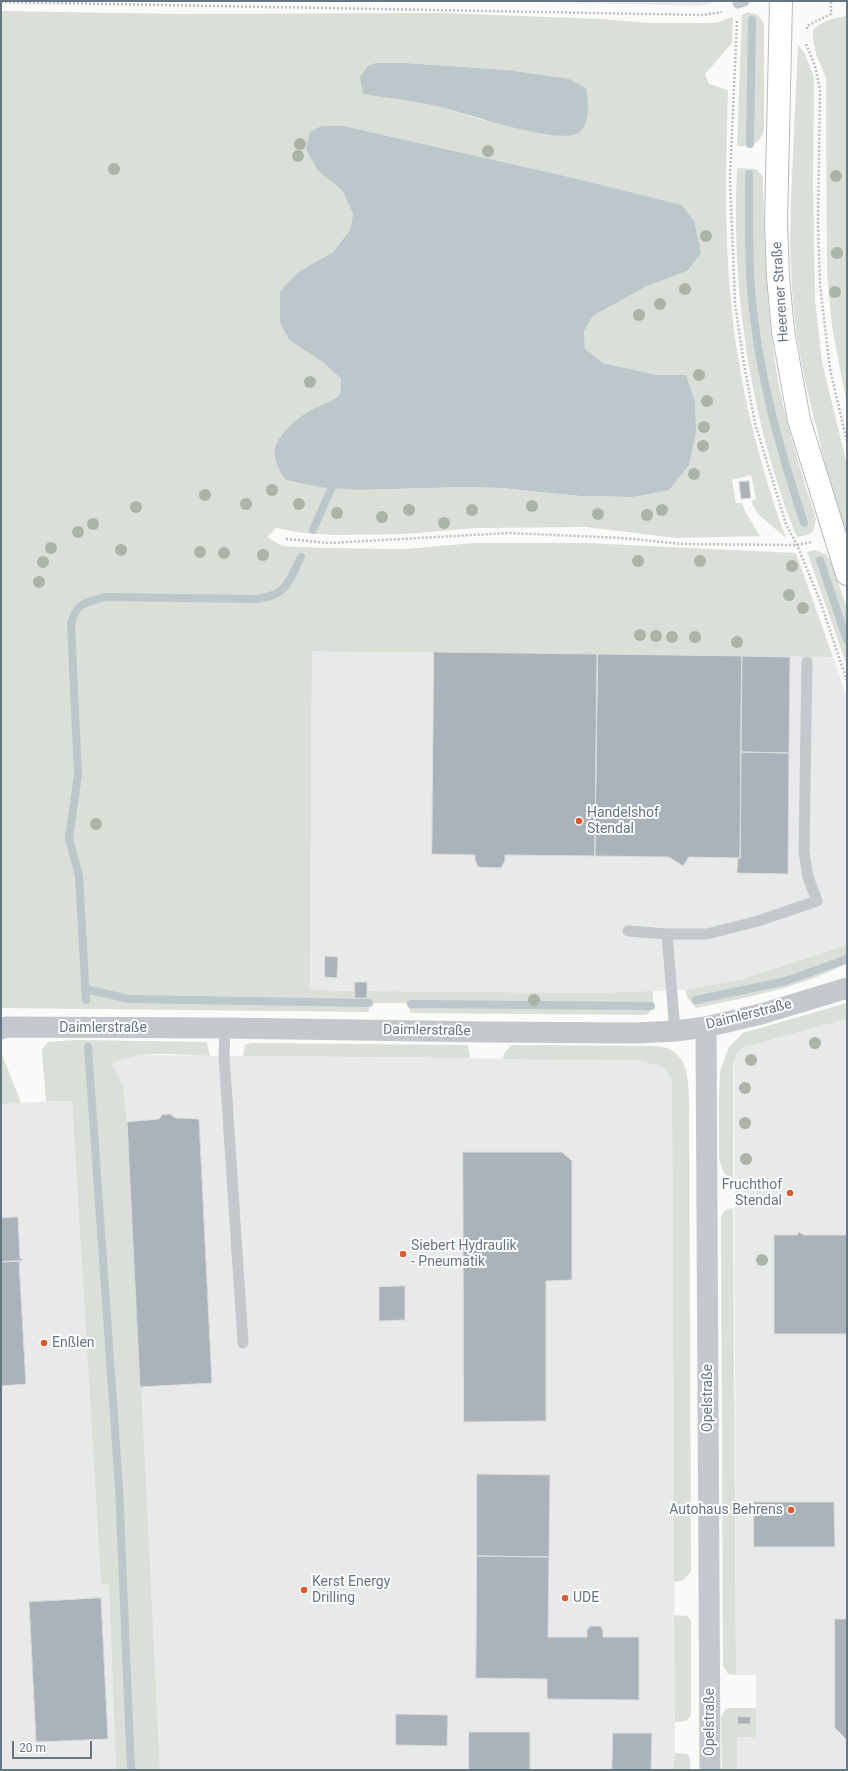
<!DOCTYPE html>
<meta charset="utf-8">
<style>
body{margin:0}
#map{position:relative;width:848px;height:1771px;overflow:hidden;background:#fafaf8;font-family:Roboto,sans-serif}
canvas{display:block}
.frame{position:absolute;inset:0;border:2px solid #657683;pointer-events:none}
.scale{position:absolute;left:12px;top:1741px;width:80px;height:18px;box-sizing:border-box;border:2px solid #657683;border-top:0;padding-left:5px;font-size:12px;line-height:14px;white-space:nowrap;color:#657683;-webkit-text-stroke:3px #fff;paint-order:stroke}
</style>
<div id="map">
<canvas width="848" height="1771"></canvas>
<div class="frame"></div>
<div class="scale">20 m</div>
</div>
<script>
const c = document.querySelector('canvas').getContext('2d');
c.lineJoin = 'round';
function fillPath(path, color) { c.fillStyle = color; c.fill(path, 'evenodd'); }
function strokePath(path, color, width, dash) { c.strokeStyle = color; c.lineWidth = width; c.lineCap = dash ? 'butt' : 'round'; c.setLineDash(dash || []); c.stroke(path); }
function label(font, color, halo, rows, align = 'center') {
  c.font = font + ' Roboto,sans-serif'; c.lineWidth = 4; c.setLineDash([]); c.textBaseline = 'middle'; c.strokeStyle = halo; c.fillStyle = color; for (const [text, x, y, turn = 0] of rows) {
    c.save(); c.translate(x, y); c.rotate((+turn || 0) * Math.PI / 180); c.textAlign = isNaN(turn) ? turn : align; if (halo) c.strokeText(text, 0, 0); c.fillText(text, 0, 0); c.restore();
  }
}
fillPath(new Path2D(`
 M 514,1 L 721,1 L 698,6 Z
 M 312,650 L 833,657 L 847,698 L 847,945 L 742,979 L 686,990 L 597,993 L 367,991 L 367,982 L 356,982 L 355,991 L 310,990 Z
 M 847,1019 L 847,1770 L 737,1770 L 737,1737 L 756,1737 L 756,1675 L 736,1675 L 734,1057 L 737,1052 L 744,1047 Z
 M 136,1055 L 638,1060 L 665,1068 L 669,1072 L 672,1081 L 675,1753 L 673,1770 L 160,1770 L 145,1459 L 127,1122 L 123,1085 L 112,1064 L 122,1058 Z
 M 72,1100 L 101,1584 L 109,1585 L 116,1770 L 1,1770 L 1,1104 Z`), '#e8e9e9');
fillPath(new Path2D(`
 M 1,11 L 181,14 L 442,13 L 601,19 L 648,23 L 715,23 L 733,17 L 732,43 L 705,74 L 709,84 L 728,90 C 726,160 724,232 731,302 C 738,381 759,464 786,538 L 758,514 L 751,501 L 756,499 L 751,475 L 732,480 L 736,503 L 742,503 L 746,513 L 760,536 L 676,538 L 586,527 L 475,528 L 404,534 L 336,535 L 303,533 L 276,528 L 267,537 L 282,546 L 321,548 L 405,549 L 474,543 L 586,543 L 796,553 L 833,657 L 312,651 L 310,990 L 355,991 L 356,998 L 367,998 L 367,991 L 597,993 L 653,991 C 653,1000 655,1010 646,1015 L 411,1013 L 407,1003 L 371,1003 L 368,1012 L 1,1008 ZM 376,63 L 406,63 L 507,70 L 486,121 L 441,107 ZM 321,126 L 344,126 L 578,179 L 681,205 L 694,221 L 687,271 L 645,287 L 593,316 L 584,332 L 585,349 L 603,363 L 657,375 L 686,375 L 632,497 L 580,496 L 501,488 L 464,487 L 359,490 L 308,412 L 329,404 L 340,395 L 341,379 L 324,363 L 289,340 L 280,323 L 280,291 L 298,272 L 333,252 L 350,230 L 353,214 L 342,190 L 318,171 L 310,132 Z
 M 748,12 L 758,15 L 764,24 L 764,130 C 760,145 751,146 737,146 L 742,15 Z
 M 847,16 L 847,405 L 832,327 L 827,273 L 826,78 L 816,54 L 813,39 L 813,30 C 823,20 833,18 847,16 Z
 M 798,45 L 805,54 L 814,78 L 813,184 L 815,300 L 822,362 L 847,465 L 847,535 L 828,476 L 804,376 L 796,332 L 792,290 L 790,244 L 791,198 Z
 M 737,168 L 756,169 L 763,177 C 764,240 766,301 775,363 C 783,416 800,468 816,519 L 813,532 L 807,535 L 797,537 C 786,512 779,488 771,462 C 744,368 732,267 737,168 Z
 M 814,550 L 826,554 L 831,562 L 847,608 L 847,666 L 807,552 Z
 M 847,945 L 847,963 C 801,988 747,997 696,1008 L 687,997 L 686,990 L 742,979 Z
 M 847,1003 L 847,1019 L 744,1047 C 733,1054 734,1060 733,1072 L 733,1178 L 724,1174 L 719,1159 L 719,1097 L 720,1072 L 729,1047 L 743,1033 Z
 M 77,1040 L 207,1042 L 210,1056 C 181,1055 137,1049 112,1064 L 123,1085 L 127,1122 L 145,1459 L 160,1770 L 116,1770 L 109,1585 L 101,1584 L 72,1101 L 46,1101 L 42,1054 L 42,1049 L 48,1042 Z
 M 251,1043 L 468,1045 L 470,1058 L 243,1056 L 245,1045 Z
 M 512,1045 L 656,1046 C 662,1047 670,1048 674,1052 C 688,1062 688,1082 689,1097 L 691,1571 L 684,1580 L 674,1582 L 672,1081 L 665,1068 L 638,1060 L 503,1059 L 504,1053 Z
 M 2,1054 L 21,1103 L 1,1104 Z
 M 733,1208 L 736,1675 L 728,1674 L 723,1666 L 721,1218 C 723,1210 726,1209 733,1208 Z
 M 674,1615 L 687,1616 L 691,1621 L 691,1715 L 686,1721 L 675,1722 Z
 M 728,1708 L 756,1708 L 756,1737 L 737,1737 L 737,1770 L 722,1770 L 721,1718 L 724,1711 Z
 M 675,1753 L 687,1754 L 690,1758 L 690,1770 L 673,1770 Z`), '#dadfd7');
fillPath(new Path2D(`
 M 376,63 L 406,63 L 507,70 L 569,79 L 586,88 C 588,102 591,120 580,132 C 564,147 464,113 441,107 C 416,101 389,98 363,94 L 360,77 L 368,66 Z
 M 321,126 L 344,126 L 578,179 L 682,205 L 694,221 L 701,253 L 687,271 L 645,287 L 593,316 L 584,332 L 585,349 L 603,363 L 657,375 L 686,375 L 695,402 L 696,432 L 689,465 L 669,490 L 632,497 L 580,496 L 501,488 L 464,487 L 359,490 L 319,487 L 286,480 C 280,472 273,459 275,449 C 278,435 296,419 308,412 C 319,405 329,404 340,395 L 341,379 L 324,363 L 289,340 L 280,323 L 280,291 L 298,272 L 333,252 L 350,230 L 353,214 L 342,190 L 318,171 L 306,149 L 310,132 Z`), '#bbc7cb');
strokePath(new Path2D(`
 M 750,144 L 752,20
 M 749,174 C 750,212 748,251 751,289 C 757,369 779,447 804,523
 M 313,530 L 335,480
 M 820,560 L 847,640
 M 85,989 L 129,999 L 369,1003
 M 86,1000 L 79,876 L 69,838 L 78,775 L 71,624 C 78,601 82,604 105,597 L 258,599 C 288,594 288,582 301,557
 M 696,1000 L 786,981 L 847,959
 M 411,1004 L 651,1006
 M 88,1047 L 119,1487 L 131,1770`), '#bbc7cb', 8);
const building = new Path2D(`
 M 749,481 L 751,498 L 741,499 L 739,482 Z
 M 434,652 L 597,654 L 595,856 L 505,855 L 505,861 L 501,868 L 478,867 L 475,860 L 475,855 L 432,854 Z
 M 598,654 L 742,656 L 740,858 L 689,857 L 683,866 L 669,857 L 595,856 Z
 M 742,656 L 790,657 L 789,753 L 741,752 Z
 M 741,752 L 789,753 L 788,874 L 737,873 L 738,857 L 740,858 Z
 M 325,956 L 338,957 L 337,978 L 325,977 Z
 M 355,982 L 367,982 L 367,998 L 355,998 Z
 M 170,1114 L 175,1118 L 199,1119 L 212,1383 L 140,1387 L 127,1122 L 159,1119 L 162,1115 Z
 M 463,1152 L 562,1152 L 572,1161 L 572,1280 L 546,1281 L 546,1421 L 464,1422 Z
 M 18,1217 L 20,1259 L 22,1258 L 22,1261 L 1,1262 L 1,1218 Z
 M 799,1232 L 804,1235 L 847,1235 L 847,1334 L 774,1334 L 774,1235 L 797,1235 Z
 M 19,1261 L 26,1384 L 1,1386 L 1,1262 Z
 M 405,1286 L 405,1320 L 379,1321 L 379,1287 Z
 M 477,1474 L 550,1475 L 549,1557 L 477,1556 Z
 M 754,1502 L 834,1502 L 835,1547 L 754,1547 Z
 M 477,1556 L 549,1557 L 548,1637 L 587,1637 L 587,1630 L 590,1626 L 600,1626 L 603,1630 L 603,1637 L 639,1637 L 639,1700 L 547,1699 L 547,1679 L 476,1678 Z
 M 101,1598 L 108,1739 L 36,1742 L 29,1602 Z
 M 835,1619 L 847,1619 L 847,1740 L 835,1728 Z
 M 396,1714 L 448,1715 L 447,1746 L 396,1745 Z
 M 738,1716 L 751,1717 L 750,1724 L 738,1724 Z
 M 469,1732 L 530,1732 L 530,1770 L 469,1770 Z
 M 613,1733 L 652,1733 L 651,1770 L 612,1770 Z`);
fillPath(building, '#aab3b9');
strokePath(building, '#dcdcda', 1);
const secondary = new Path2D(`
 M 781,1 L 776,223 L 778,277 L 783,331 L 799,420 L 847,574`);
strokePath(secondary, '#b3babf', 24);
strokePath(new Path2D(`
 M 1,2 L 703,15 L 722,12
 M 737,21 L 730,178 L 735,304 L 744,364 L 755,423 L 786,524 L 797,545 L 819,598 L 847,681
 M 807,29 L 807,26 L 831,14 L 831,1
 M 806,44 L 815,66 L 820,89 L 818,224 L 820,285 L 830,369 L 847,442
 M 286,539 L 329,543 L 509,533 L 622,538 L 683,544 L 797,545 L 812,542`), '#bbbfc2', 2.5, [2, 2]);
strokePath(new Path2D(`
 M 738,3 L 744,1
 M 628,931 L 667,934 L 675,1031
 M 667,934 L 707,934 L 758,921 L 817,901 L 808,877 L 804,852 L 807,662
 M 225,1028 L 224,1055 L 243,1343`), '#c3c8cc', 11);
strokePath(new Path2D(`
 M 706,1027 L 710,1770
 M 1,1029 L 6,1027 L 225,1028 L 487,1032 L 637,1033 L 675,1031 L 706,1027 L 761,1014 L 847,988`), '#c3c8cc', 21);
strokePath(secondary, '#fff', 22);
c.fillStyle = '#aab4a7';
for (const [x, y] of [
 [300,144],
 [488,151],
 [298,156],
 [114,169],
 [836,176],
 [706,236],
 [837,253],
 [685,289],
 [835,292],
 [660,304],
 [639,315],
 [699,375],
 [310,382],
 [707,401],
 [704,427],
 [703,446],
 [694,474],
 [272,490],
 [205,495],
 [246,504],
 [299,504],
 [532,506],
 [136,507],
 [409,510],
 [472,510],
 [662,510],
 [337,513],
 [598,514],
 [647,515],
 [382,517],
 [444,523],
 [93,524],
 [78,532],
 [51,548],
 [121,550],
 [200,552],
 [224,553],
 [263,555],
 [638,561],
 [700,561],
 [43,562],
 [792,566],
 [39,582],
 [789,595],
 [803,608],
 [640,635],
 [656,636],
 [672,637],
 [695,637],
 [737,642],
 [96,824],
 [534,1000],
 [815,1043],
 [751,1060],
 [745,1088],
 [745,1123],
 [746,1159],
 [762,1260]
]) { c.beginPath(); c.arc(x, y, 6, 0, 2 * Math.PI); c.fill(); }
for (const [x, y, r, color] of [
 [579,821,4,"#e4572e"],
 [790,1193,4,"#e4572e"],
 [403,1254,4,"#e4572e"],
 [44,1343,4,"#e4572e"],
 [791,1510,4,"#e4572e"],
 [304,1590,4,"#e4572e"],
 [565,1598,4,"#e4572e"]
]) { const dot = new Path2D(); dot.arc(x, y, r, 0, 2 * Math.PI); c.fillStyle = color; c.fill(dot); strokePath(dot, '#fff', 1.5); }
label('14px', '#657683', '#fff', [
 ["Heerener Straße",781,292,-94],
 ["Daimlerstraße",749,1015,-14],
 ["Daimlerstraße",103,1028],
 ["Daimlerstraße",427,1031,1],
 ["Opelstraße",708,1398,-90],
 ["Opelstraße",710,1722,-90]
]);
label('14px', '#657683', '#fff', [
 ["Handelshof",587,813],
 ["Stendal",587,829],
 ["Fruchthof",782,1185,"right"],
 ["Stendal",782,1201,"right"],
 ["Siebert Hydraulik",411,1246],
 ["- Pneumatik",411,1262],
 ["Enßlen",52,1343],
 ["Autohaus Behrens",783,1510,"right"],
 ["Kerst Energy",312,1582],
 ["Drilling",312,1598],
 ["UDE",573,1598]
], 'left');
</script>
